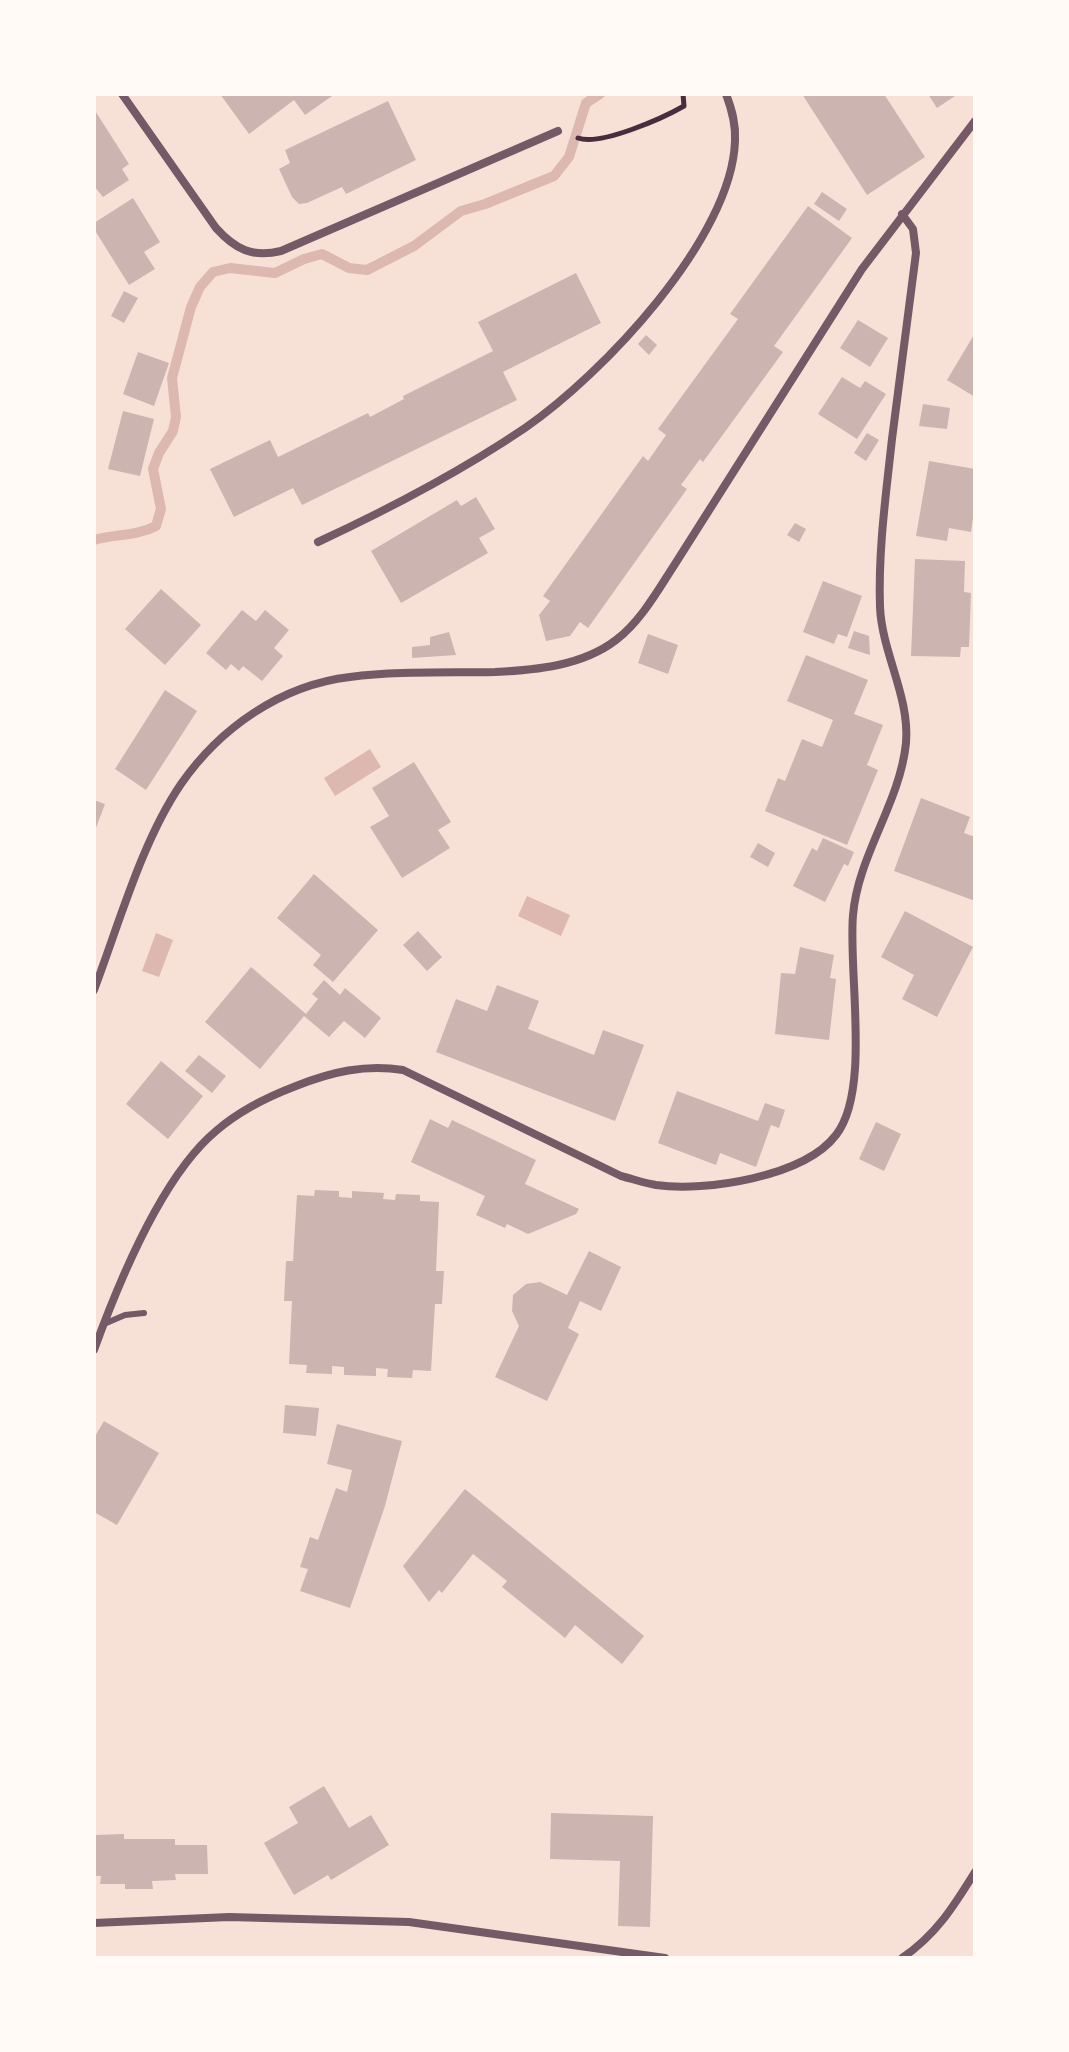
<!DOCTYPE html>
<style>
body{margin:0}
#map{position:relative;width:1069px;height:2052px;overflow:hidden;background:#f7e1d7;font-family:Quicksand,sans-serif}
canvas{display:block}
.frame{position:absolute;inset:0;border:96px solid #fffaf5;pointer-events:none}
</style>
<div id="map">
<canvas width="1069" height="2052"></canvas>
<div class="frame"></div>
</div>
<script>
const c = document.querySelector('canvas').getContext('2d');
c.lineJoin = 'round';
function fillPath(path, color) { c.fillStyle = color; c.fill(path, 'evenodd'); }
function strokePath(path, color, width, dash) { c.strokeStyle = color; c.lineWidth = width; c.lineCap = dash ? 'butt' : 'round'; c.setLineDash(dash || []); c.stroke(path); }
fillPath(new Path2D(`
 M 370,749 L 381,767 L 335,796 L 324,778 Z
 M 527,896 L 570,915 L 561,936 L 518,916 Z
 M 156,933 L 173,940 L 159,977 L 142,971 Z`), '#dcb8b0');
strokePath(new Path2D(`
 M 94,540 C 115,534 137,536 156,526 L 161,509 L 153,469 L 159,453 L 173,431 L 176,417 L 172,378 L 191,307 L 200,287 L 213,272 L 230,268 L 275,273 L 304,259 L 322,254 L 349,268 L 367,270 L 414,246 L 461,211 L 485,204 L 554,176 L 569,157 L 586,103 L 600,94`), '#dcb8b0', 10);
fillPath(new Path2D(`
 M 220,94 L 335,94 L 305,115 L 294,100 L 249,134 Z
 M 802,94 L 884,94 L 925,157 L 867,195 Z
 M 928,94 L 958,94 L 937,108 Z
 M 388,101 L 416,160 L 346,194 L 342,187 L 307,203 L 299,204 L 292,197 L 279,169 L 290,163 L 285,150 Z
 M 94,109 L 129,164 L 122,169 L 129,180 L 103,197 L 94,186 Z
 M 822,192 L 847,209 L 839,221 L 814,204 Z
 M 133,198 L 160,242 L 144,252 L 155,269 L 129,285 L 94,229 L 94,223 Z
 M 808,206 L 852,238 L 774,346 L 783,352 L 703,462 L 700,459 L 681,485 L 687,489 L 588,628 L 580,622 L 570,636 L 546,641 L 539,615 L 550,601 L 543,596 L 643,456 L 648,461 L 666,435 L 658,429 L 738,319 L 730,314 Z
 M 576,273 L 601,323 L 503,372 L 517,400 L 302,505 L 293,488 L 234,517 L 210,469 L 270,440 L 278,457 L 368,413 L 370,417 L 404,399 L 403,396 L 493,351 L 478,322 Z
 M 124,291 L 138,298 L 124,323 L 111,316 Z
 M 858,320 L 888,338 L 870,367 L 840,348 Z
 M 975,333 L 975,397 L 947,380 Z
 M 646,335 L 657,345 L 649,355 L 638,344 Z
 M 138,352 L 169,363 L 154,406 L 123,394 Z
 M 842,377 L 860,388 L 865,381 L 886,394 L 857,439 L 818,414 Z
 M 923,404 L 950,408 L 947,429 L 919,426 Z
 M 123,411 L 154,419 L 140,476 L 108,469 Z
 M 867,433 L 879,440 L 866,461 L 854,453 Z
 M 929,461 L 975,469 L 975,504 L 971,532 L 949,528 L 947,541 L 916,536 Z
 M 476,497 L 495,529 L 479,538 L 488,553 L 401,603 L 371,551 L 457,500 L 461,506 Z
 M 795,523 L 806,529 L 799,542 L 787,535 Z
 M 915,559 L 965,561 L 964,592 L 971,593 L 969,647 L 961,647 L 960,657 L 911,656 Z
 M 823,581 L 862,596 L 847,637 L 838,634 L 834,644 L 803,632 Z
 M 161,589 L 201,625 L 165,665 L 125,629 Z
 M 242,610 L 256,621 L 265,610 L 289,630 L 274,648 L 283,656 L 262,681 L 243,666 L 239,671 L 231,664 L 226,670 L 206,653 Z
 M 854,631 L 869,636 L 870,655 L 848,648 Z
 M 449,632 L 456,655 L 412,658 L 412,647 L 430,645 L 430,637 Z
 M 648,634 L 678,645 L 668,674 L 638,663 Z
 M 806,655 L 868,680 L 854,714 L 883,725 L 867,765 L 878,770 L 847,845 L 765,811 L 778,778 L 785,781 L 802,739 L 822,747 L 833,720 L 787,701 Z
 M 165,690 L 197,711 L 146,790 L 115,769 Z
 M 414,762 L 451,822 L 438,830 L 450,848 L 402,878 L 370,827 L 389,816 L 372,788 Z
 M 921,798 L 970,817 L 964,833 L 975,837 L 975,901 L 894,871 Z
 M 94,800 L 105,804 L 94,833 Z
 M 823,838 L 854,852 L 848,866 L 844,864 L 825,902 L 793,886 L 812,848 L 817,851 Z
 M 758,843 L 775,853 L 768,867 L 750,857 Z
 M 314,874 L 378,930 L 333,982 L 313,965 L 321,955 L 277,918 Z
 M 905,911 L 973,947 L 937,1017 L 902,999 L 914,975 L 881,957 Z
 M 418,931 L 442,957 L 427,971 L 403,945 Z
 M 800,947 L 834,955 L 830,978 L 836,979 L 829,1040 L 775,1034 L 781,973 L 795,974 Z
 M 251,967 L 306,1014 L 318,999 L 312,994 L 324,980 L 340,995 L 345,988 L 381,1018 L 365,1038 L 344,1021 L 329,1037 L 304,1016 L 260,1069 L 205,1022 Z
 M 497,985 L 539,1001 L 528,1029 L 594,1055 L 603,1030 L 644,1045 L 615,1121 L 436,1052 L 456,999 L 487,1011 Z
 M 199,1055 L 226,1076 L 212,1093 L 185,1071 Z
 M 161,1061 L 203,1096 L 168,1139 L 126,1104 Z
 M 677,1091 L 758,1121 L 765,1103 L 785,1110 L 779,1128 L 771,1125 L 756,1167 L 720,1153 L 716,1165 L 658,1143 Z
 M 430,1119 L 448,1128 L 452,1120 L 536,1160 L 525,1184 L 579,1209 L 576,1214 L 528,1234 L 507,1224 L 505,1228 L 476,1215 L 485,1196 L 411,1162 Z
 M 876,1122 L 901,1134 L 884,1171 L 859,1159 Z
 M 315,1190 L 339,1191 L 339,1197 L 352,1198 L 352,1191 L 384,1193 L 383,1199 L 395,1200 L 396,1194 L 420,1195 L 420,1201 L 439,1202 L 436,1271 L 444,1271 L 442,1304 L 435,1304 L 431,1371 L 413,1370 L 412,1378 L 387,1377 L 388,1369 L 376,1368 L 376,1376 L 344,1375 L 344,1367 L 332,1366 L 332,1374 L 306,1373 L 307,1365 L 289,1364 L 292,1301 L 284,1301 L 286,1261 L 293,1261 L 297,1195 L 314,1196 Z
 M 589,1251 L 621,1267 L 601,1311 L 580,1301 L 568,1328 L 579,1334 L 547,1401 L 495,1377 L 519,1326 L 512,1311 L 513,1295 L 526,1284 L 540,1282 L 567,1295 Z
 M 285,1405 L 319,1408 L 316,1436 L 283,1433 Z
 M 104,1421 L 159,1453 L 117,1525 L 94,1512 L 94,1438 Z
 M 337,1424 L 402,1441 L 385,1506 L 350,1608 L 300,1591 L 308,1569 L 300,1567 L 310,1537 L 318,1540 L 336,1488 L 347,1492 L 352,1470 L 327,1464 Z
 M 465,1489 L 644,1636 L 622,1664 L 575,1625 L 565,1638 L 502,1587 L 507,1581 L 473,1554 L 442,1593 L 439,1590 L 429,1602 L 403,1566 Z
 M 324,1786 L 349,1828 L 371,1815 L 389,1845 L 331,1880 L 328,1875 L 294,1895 L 264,1843 L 298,1823 L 289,1807 Z
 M 551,1813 L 653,1816 L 650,1927 L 618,1926 L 620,1861 L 550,1859 Z
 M 124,1834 L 124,1839 L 175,1839 L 175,1845 L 207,1845 L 208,1874 L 175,1874 L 176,1880 L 152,1881 L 153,1889 L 125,1889 L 125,1884 L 100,1884 L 101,1876 L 94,1876 L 94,1835 Z`), '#ccb4b1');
strokePath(new Path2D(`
 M 578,138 C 601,146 663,118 684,106 L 683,94`), '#4a2c40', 5);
strokePath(new Path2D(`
 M 104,1324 L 125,1315 L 144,1313`), '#755966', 6);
strokePath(new Path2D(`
 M 122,94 L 216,228 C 235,249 252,258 281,251 L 558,131
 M 318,542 C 389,509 460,472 525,428 C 602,375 732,238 735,141 C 736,124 732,110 726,94
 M 94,990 C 119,924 142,841 181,784 C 220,728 281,685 350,677 C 397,671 447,673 495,672 C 536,670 582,666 616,640 C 641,621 658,590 675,564 L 862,269 L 975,121
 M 94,1350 C 118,1284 162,1176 216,1131 C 239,1111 267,1097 296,1086 C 331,1072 365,1064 403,1070 L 621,1176 C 633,1179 644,1183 656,1185 C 705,1192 804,1177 836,1135 C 871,1090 848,972 853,915 C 858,855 900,803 906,743 C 910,697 882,653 880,607 C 878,551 886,494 892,439 C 900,377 908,315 916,253 L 913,229 L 902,214
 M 94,1923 L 229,1917 L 409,1922 L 665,1958
 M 902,1958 C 936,1935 954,1906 975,1872`), '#755966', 8);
</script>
